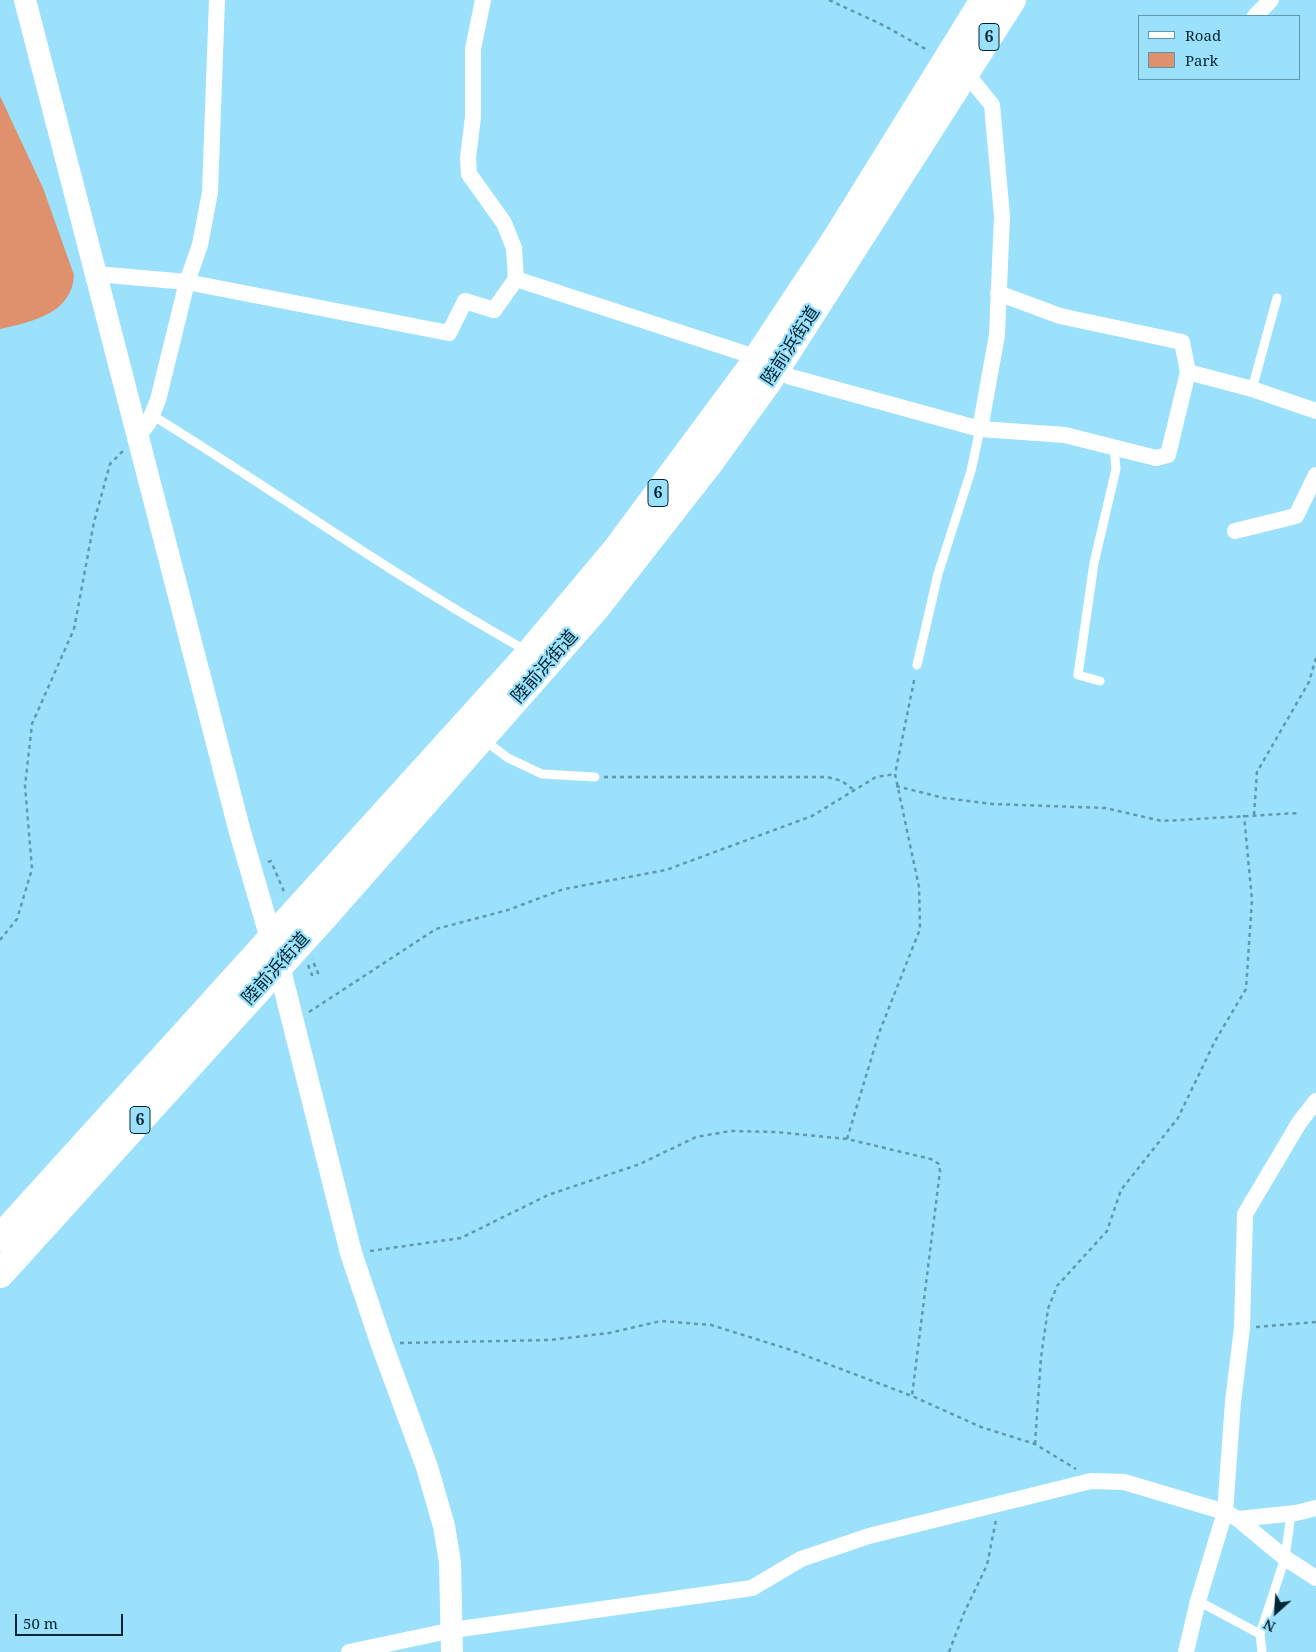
<!DOCTYPE html>
<meta charset="utf-8">
<style>
body{margin:0}
#map{position:relative;width:1316px;height:1652px;overflow:hidden;background:#9ce1fc;font-family:"Noto Serif",serif}
canvas{display:block}
.legend{position:absolute;left:1138px;top:15px;width:162px;height:65px;box-sizing:border-box;background:#9ce1fc;border:1px solid #5e96ab;margin:0;padding:6px 9px;list-style:none;font-size:15px;color:#002532}
.legend li{display:flex;align-items:center;gap:10px;height:25px}
.legend b{width:25px;border:1px solid #5e96ab}
.north{position:absolute;left:1251px;top:1587px;width:50px;height:50px;-webkit-text-stroke:4px #9ce1fc;paint-order:stroke;rotate:206deg;font-size:14px;font-weight:700;line-height:20px;text-align:center;color:#002532}
.north::after{content:'';display:block;margin:auto;width:18px;height:22px;background:#002532;clip-path:polygon(50% 0,100% 100%,50% 72%,0 100%)}
.scale{position:absolute;left:15px;top:1614px;width:108px;height:22px;box-sizing:border-box;border:2px solid #002532;border-top:0;padding-left:6px;font-size:15px;line-height:18px;white-space:nowrap;color:#002532;-webkit-text-stroke:4px #9ce1fc;paint-order:stroke}
</style>
<div id="map">
<canvas width="1316" height="1652"></canvas>
<ul class="legend">
<li><b style="height:6px;background:#fff"></b>Road</li>
<li><b style="height:14px;background:#df906d"></b>Park</li>
</ul>
<div class="north">N</div>
<div class="scale">50 m</div>
</div>
<script>
const c = document.querySelector('canvas').getContext('2d');
c.lineJoin = 'round';
function fillPath(path, color) { c.fillStyle = color; c.fill(path, 'evenodd'); }
function strokePath(path, color, width, dash) { c.strokeStyle = color; c.lineWidth = width; c.lineCap = dash ? 'butt' : 'round'; c.setLineDash(dash || []); c.stroke(path); }
function label(font, color, halo, rows, align = 'center') {
  c.font = font + ' "Noto Serif","Noto Sans JP",serif'; c.lineWidth = 4.5; c.setLineDash([]); c.textBaseline = 'middle'; c.strokeStyle = halo; c.fillStyle = color; for (const [text, x, y, turn = 0] of rows) {
    c.save(); c.translate(x, y); c.rotate((+turn || 0) * Math.PI / 180); c.textAlign = isNaN(turn) ? turn : align; if (halo) c.strokeText(text, 0, 0); c.fillText(text, 0, 0); c.restore();
  }
}
fillPath(new Path2D(`
 M 0,96 L 43,188 L 74,275 C 72,314 31,322 0,329 Z`), '#df906d');
strokePath(new Path2D(`
 M 829,0 L 885,26 L 929,51
 M 604,777 L 827,777 L 842,781 L 854,790
 M 896,786 L 944,798 L 993,804 L 1105,808 L 1162,821 L 1299,813
 M 1254,815 L 1257,772 L 1309,682 L 1316,658
 M 268,862 L 271,861 L 285,894
 M 0,940 L 17,919 L 32,869 L 25,786 L 32,724 L 74,629 L 94,522 L 110,464 L 123,451
 M 308,965 L 312,975 L 318,973 L 312,959
 M 309,1012 L 436,929 L 508,910 L 564,889 L 666,870 L 812,816 L 876,777 L 895,774
 M 847,1139 L 879,1033 L 920,929 L 919,887 L 895,774 L 915,676
 M 370,1251 L 461,1238 L 548,1195 L 640,1164 L 696,1137 L 731,1131 L 776,1132 L 847,1139 L 931,1159 L 939,1164 L 940,1171 L 912,1396
 M 1256,1327 L 1316,1322
 M 400,1343 L 550,1340 L 609,1333 L 661,1321 L 711,1325 L 788,1349 L 912,1396 L 981,1427 L 1035,1444 L 1076,1469
 M 1035,1444 L 1041,1357 L 1048,1309 L 1057,1286 L 1107,1231 L 1121,1190 L 1178,1118 L 1215,1041 L 1246,989 L 1252,900 L 1244,815
 M 949,1652 L 964,1613 L 987,1565 L 996,1520`), '#6099ae', 2.5, [4, 4]);
strokePath(new Path2D(`
 M 1252,389 L 1277,298
 M 152,415 C 278,493 398,579 527,651
 M 917,665 L 938,574 L 971,471 L 980,429
 M 1100,681 L 1078,675 L 1094,563 L 1116,469 L 1114,446
 M 484,740 L 508,758 L 542,774 L 595,777
 M 1198,1601 L 1260,1634 L 1285,1558 L 1291,1514
 M 1260,1634 L 1262,1652`), '#fff', 9);
strokePath(new Path2D(`
 M 1255,16 L 1271,0
 M 966,73 L 992,105 L 1002,216 L 997,335 L 980,429
 M 96,274 L 187,282 L 449,333 L 465,301 L 494,310 L 516,279 L 514,248 L 504,223 L 469,174 L 468,158 L 473,117 L 473,49 L 483,0
 M 516,279 L 743,353 L 791,377 L 980,429 L 1065,435 L 1156,458 L 1168,455 L 1188,372 L 1252,389 L 1316,411
 M 998,293 L 1060,316 L 1182,342 L 1188,372
 M 139,435 L 149,422 L 158,400 L 187,282 L 200,245 L 210,192 L 217,0
 M 1235,531 L 1296,516 L 1316,475
 M 1238,1519 L 1296,1513 L 1316,1508
 M 349,1652 L 453,1630 L 752,1588 L 801,1559 L 869,1536 L 1091,1481 L 1124,1482 L 1225,1512 L 1238,1519 L 1285,1558 L 1316,1578
 M 1186,1652 L 1198,1601 L 1225,1512 L 1233,1402 L 1242,1328 L 1245,1214 L 1299,1123 L 1316,1101`), '#fff', 16);
strokePath(new Path2D(`
 M 25,0 L 240,832 L 279,966 L 351,1253 L 382,1345 L 427,1467 L 444,1526 L 450,1562 L 452,1652`), '#fff', 22);
strokePath(new Path2D(`
 M 0,1238 L 522,662 L 616,550 L 750,369 L 836,239 L 984,0
 M 0,1274 L 322,919 L 596,608 L 707,466 L 769,380 L 1012,0`), '#fff', 28);
for (const [x, y, w] of [
 [989,37,20],
 [658,493,20],
 [140,1120,20]
]) { const box = new Path2D(); box.roundRect(x - w / 2, y - 13.5, w, 27, 4); c.fillStyle = '#9ce1fc'; c.fill(box); strokePath(box, '#002532', 1); }
label('bold 16px', '#002532', null, [
 ["6",989,37],
 ["6",658,493],
 ["6",140,1120]
]);
label('18px', '#002532', '#9ce1fc', [
 ["陸前浜街道",791,346,-57],
 ["陸前浜街道",545,667,-49],
 ["陸前浜街道",276,969,-48]
]);
</script>
